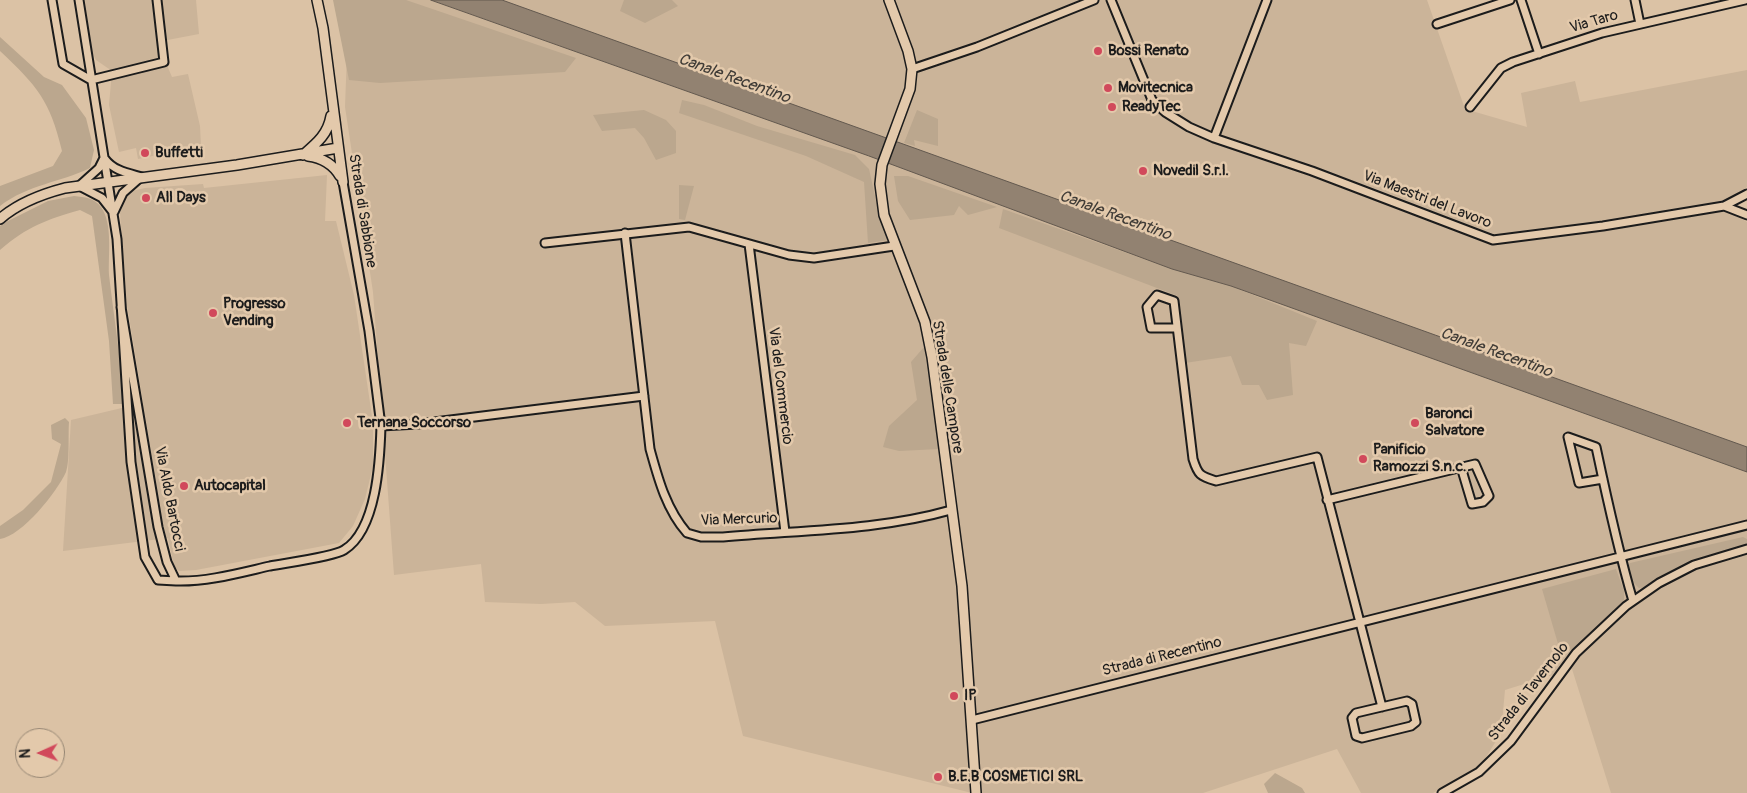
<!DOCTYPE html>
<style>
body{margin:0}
#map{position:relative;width:1747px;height:793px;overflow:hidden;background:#dbc2a5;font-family:Pangolin,sans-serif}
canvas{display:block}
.north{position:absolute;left:15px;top:728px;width:50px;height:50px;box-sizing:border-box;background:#e3c9ab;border:1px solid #938472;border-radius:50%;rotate:268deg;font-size:14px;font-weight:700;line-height:20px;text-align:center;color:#1c1c1c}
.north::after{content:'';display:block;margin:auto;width:18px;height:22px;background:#d1495b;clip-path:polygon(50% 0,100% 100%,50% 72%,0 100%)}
</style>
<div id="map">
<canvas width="1747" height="793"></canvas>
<div class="north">N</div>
</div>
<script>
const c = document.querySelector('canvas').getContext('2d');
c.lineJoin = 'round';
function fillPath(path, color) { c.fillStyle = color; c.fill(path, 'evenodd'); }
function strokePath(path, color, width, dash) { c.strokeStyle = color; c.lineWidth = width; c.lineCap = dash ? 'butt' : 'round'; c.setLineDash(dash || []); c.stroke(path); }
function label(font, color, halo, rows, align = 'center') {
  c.font = font + ' Pangolin,sans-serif'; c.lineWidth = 5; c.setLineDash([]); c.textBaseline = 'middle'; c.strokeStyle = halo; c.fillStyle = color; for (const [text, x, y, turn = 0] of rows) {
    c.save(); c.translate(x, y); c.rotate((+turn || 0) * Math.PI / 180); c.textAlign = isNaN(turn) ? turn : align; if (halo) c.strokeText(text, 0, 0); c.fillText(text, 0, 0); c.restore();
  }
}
fillPath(new Path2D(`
 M 85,0 L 196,0 L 199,34 L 157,42 L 172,77 L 188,74 L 200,126 L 201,146 L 138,159 L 136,148 L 119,152 L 109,105 L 112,71 L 96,60 L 90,48 Z
 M 349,0 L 1427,0 L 1465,109 L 1527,127 L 1521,93 L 1575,81 L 1580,102 L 1747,70 L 1747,187 L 1720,206 L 1747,222 L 1747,793 L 1611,793 L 1572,669 L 1505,690 L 1501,733 L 1483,762 L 1466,776 L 1433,793 L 1361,793 L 1337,749 L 1203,793 L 972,793 L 743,736 L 715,621 L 605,626 L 575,602 L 541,604 L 485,602 L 481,564 L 394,575 L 373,292 L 345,107 Z
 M 327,175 L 325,221 L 336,221 L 354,295 L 373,423 L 373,466 L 365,499 L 353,526 L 339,543 L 196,570 L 179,571 L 174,567 L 168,538 L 63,551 L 71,420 L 143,403 L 127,305 L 120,213 L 123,201 L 128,192 L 145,188 L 203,184 L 204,188 Z`), '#cbb499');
fillPath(new Path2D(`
 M 333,0 L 406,0 L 576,58 L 565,72 L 380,83 L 349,80 Z
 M 624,0 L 672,0 L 678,6 L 645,23 L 620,11 Z
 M 0,37 L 44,77 L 62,85 L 86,118 L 94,150 L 90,168 C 59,183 29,184 0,206 L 0,186 L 53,166 L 62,151 C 50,100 37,86 0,51 Z
 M 682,100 L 704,105 L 757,126 L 855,155 L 869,169 L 878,210 L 889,240 L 868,243 L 864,182 L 806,156 L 679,113 Z
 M 644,110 L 666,120 L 676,131 L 676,153 L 656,160 L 644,138 L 635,128 L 602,131 L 593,115 Z
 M 917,110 L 938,119 L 938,146 L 914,140 L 915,146 L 904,143 Z
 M 894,176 L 908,176 L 997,207 L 968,215 L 959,206 L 954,215 L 910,220 L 898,201 Z
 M 679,185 L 694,186 L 685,220 L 679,219 Z
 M 74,196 C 85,197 94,198 101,207 C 113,224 108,254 109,275 C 114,318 121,360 124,404 L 113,404 L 109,341 L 92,216 L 80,210 C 46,220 28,226 0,250 L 0,226 L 4,223 L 48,201 Z
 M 1003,209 L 1172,269 L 1231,286 L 1317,321 L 1306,346 L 1289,343 L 1293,395 L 1267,400 L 1259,385 L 1242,385 L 1231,356 L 1185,363 L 1178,296 L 999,228 Z
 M 924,347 L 939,449 L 899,451 L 883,447 L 889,426 L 917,400 L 911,362 Z
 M 65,418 L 69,422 C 68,435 70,461 66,472 C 57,492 22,536 0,539 L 0,526 L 23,510 L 51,482 L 61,444 L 52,439 L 51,425 Z
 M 1743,537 L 1747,539 L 1747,545 L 1745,546 L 1692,564 L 1646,587 L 1639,588 L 1629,578 L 1626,569 L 1630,563 Z
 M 1616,569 L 1624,591 L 1624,600 L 1576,647 L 1561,654 L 1542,589 Z
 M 1275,773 L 1302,788 L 1305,793 L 1268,793 L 1264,784 Z`), '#bba78e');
const water = new Path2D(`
 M 431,0 L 502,0 L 1747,447 L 1747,472 L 1231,286 L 1172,269 L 869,156 Z`);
fillPath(water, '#928271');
strokePath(water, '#63594f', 1);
const street = new Path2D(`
 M 52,0 L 63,64 L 91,80 L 164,62 L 157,0
 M 79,0 L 117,239 L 131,462 L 145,557 L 158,580 L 176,581 L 167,562 L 158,527 L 121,307
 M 1111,0 L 1152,100 L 1165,112 L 1189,127 L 1214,138 L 1312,171 L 1493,240 L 1603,226 L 1724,206 L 1747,194
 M 1521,0 L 1539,54
 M 1635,0 L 1640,24
 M 1437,24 L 1510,0
 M 912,69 L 977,47 L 1094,0
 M 1470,107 L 1501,68 L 1513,62 L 1602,33 L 1745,0
 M 1214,138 L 1267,0
 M 105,159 C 114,171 128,173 142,177
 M 343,182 L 369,331 L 381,426 L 418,424 L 644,396
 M 79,186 L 99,168 L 104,158
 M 81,187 L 102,198 L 113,212
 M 1724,206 L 1747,215
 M 114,212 L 123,193 L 140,178
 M 625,233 L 650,449 C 658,478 666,509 687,533 L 701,537 L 723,537 C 799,530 877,531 951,510
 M 545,243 L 689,227 L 789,255 L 814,258 L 894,246
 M 749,244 L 785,532
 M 1177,328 L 1151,328 L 1147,307 L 1157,295 L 1174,301 L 1193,459 C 1198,475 1200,476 1216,481 L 1317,457 L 1382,707
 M 1603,479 L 1579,483 L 1568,437 L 1596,447 C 1607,499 1618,550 1633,601
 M 1327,500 L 1475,464 L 1489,496 L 1483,502 L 1472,504 L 1461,467
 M 176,581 C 207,582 239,573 270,566 C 285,563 333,557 344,550 C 377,530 380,460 381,426
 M 1407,701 L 1412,704 L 1416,722 L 1411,726 L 1362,738 L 1356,736 L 1352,718 L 1356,713 Z
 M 972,720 L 1747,525
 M 1442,793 L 1479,772 L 1511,741 L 1576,653 L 1626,606 L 1659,583 L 1694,565 L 1747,549`);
const secondary = new Path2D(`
 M 317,0 L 323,28 L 343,182
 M 889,0 L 908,51 L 912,69 L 910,89 L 882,165 L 880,184 L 884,215 L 925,322 L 932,357 L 962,586 L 976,793
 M 303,155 C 317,143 328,134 331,116
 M 308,156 C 323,158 333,164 340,176
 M 0,219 C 18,203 42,194 65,188 L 237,165 L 338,148`);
strokePath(street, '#1c1c1c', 11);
strokePath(secondary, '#1c1c1c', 12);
strokePath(street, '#e3c9ab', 7);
strokePath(secondary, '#e3c9ab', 9);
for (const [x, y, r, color] of [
 [1098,51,5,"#d1495b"],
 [1108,88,5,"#d1495b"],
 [1112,107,5,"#d1495b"],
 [145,153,5,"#d1495b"],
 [1143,171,5,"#d1495b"],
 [146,198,5,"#d1495b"],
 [213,313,5,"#d1495b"],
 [347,423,5,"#d1495b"],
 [1415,423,5,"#d1495b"],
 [1363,459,5,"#d1495b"],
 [184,486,5,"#d1495b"],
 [954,696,5,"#d1495b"],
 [938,777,5,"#d1495b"]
]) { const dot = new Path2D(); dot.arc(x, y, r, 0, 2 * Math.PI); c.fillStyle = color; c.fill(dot); strokePath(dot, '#e3c9ab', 2); }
label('15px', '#1c1c1c', '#e3c9ab', [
 ["Via Taro",1594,22,-16],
 ["Via Maestri del Lavoro",1427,200,21],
 ["Strada di Sabbione",362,211,81],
 ["Via del Commercio",780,386,83],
 ["Strada delle Campore",947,387,81],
 ["Via Aldo Bartocci",169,499,79],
 ["Via Mercurio",739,520,-2],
 ["Strada di Recentino",1162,657,-14],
 ["Strada di Tavernolo",1529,692,-52]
]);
label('bold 15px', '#1c1c1c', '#e3c9ab', [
 ["Bossi Renato",1108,51],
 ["Movitecnica",1118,88],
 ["ReadyTec",1122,107],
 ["Buffetti",155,153],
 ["Novedil S.r.l.",1153,171],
 ["All Days",156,198],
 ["Progresso",223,304],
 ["Vending",223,321],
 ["Baronci",1425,414],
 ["Salvatore",1425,431],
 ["Ternana Soccorso",357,423],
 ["Panificio",1373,450],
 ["Ramozzi S.n.c.",1373,467],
 ["Autocapital",194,486],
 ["IP",964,696],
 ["B.E.B COSMETICI SRL",948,777]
], 'left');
label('italic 16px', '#3f3b36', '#e3c9ab', [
 ["Canale Recentino",734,79,20],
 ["Canale Recentino",1115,216,20],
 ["Canale Recentino",1496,353,20]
]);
</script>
